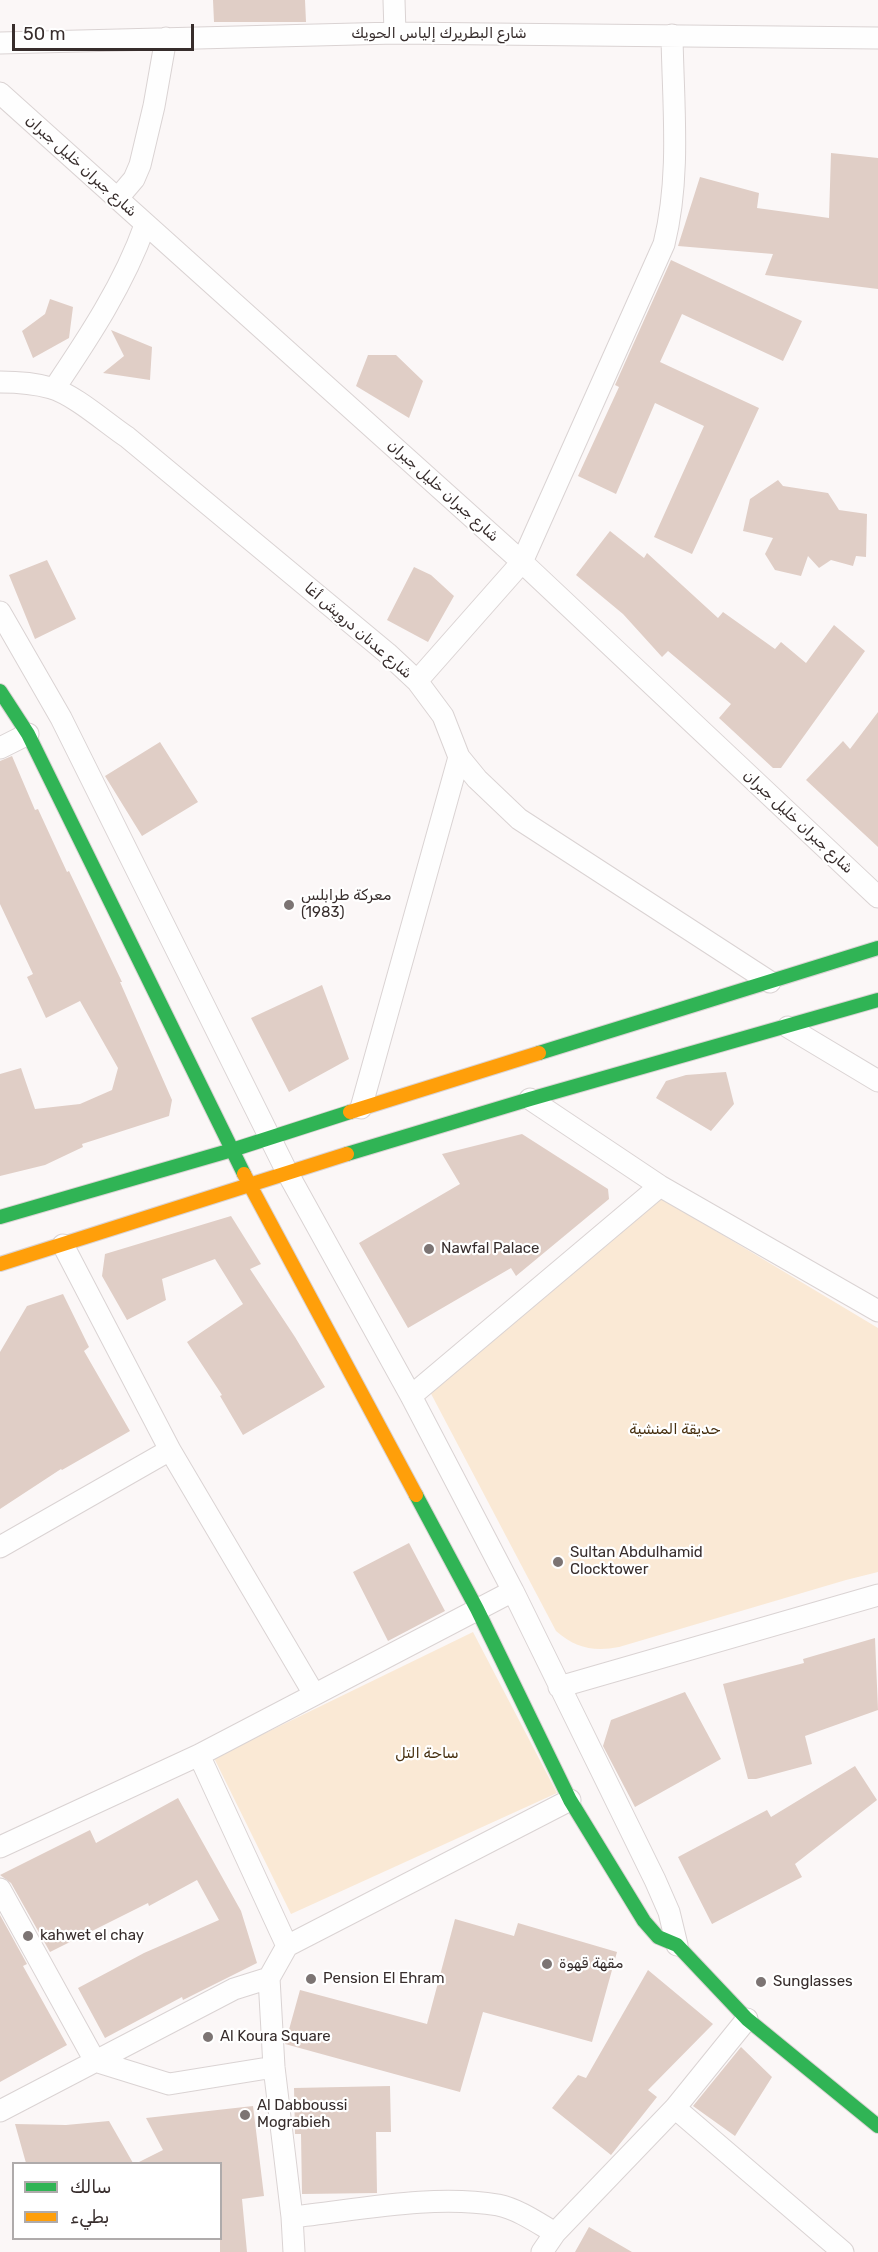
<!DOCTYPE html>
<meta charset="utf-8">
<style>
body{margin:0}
#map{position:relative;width:878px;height:2252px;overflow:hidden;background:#fbf7f7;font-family:Rubik,Cairo,sans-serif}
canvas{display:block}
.legend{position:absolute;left:12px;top:2162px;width:210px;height:78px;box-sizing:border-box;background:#fff;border:2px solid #afabab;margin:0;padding:8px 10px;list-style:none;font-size:18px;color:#372d2c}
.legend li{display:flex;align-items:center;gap:12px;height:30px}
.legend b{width:30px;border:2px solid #afabab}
.scale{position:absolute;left:12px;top:24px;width:182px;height:27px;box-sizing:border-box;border:3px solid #372d2c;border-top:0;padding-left:8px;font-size:18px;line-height:21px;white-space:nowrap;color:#372d2c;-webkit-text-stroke:4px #fff;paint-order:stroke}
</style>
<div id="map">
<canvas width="878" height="2252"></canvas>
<ul class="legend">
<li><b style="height:8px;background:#30b455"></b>سالك</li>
<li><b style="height:8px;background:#ff9f0a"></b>بطيء</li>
</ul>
<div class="scale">50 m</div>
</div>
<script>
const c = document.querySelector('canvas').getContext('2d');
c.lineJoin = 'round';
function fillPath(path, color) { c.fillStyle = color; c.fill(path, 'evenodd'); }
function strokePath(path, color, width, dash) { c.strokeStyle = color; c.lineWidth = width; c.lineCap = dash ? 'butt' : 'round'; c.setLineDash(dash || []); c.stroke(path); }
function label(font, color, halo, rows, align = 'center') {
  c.font = font + ' Rubik,Cairo,sans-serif'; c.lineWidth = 4.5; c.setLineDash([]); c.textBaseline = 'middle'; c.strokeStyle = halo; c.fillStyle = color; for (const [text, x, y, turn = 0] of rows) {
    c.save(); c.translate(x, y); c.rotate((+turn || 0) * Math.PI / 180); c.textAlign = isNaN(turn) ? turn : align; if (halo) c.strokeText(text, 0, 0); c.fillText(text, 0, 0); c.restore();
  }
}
fillPath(new Path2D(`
 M 656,1195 L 878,1328 L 878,1572 L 846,1580 L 619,1647 C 594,1652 575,1648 556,1631 L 428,1388 Z
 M 473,1632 L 557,1793 L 291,1914 L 214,1758 Z`), '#fae9d5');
fillPath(new Path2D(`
 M 213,0 L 305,0 L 306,22 L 214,22 Z
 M 831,153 L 878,158 L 878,289 L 765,275 L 773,254 L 678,246 L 700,177 L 759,193 L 757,208 L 829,218 Z
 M 671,260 L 802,321 L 783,361 L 682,314 L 660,362 L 759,408 L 692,554 L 654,537 L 704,426 L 655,403 L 616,494 L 578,476 L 619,387 L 615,385 Z
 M 50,299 L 73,307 L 69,338 L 33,358 L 22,331 L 45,314 Z
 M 111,330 L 152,347 L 150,380 L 103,373 L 124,356 Z
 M 368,355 L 396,355 L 423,381 L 409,418 L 356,386 Z
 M 778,480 L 783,486 L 828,493 L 839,510 L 867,514 L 866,557 L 856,556 L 853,566 L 831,560 L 819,568 L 808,556 L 801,576 L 775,570 L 765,554 L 773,538 L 743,531 L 750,499 Z
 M 610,531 L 644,558 L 647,553 L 718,618 L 723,612 L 775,649 L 781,642 L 806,663 L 834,625 L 865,651 L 781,768 L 773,768 L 719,718 L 731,704 L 668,651 L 662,657 L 623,614 L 576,575 Z
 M 47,560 L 76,619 L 35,639 L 9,575 Z
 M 414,567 L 431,575 L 454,596 L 428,642 L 387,620 Z
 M 878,712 L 878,847 L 806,780 L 843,741 L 850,749 Z
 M 160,742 L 198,802 L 142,836 L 105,776 Z
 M 12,756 L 35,810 L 38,809 L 67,872 L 69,871 L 122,982 L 120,982 L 172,1100 L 169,1116 L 82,1144 L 83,1147 L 45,1165 L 0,1176 L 0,1074 L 21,1068 L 35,1109 L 80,1104 L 112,1090 L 118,1068 L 80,1001 L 46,1018 L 27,977 L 33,974 L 0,904 L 0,761 Z
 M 322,985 L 349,1059 L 289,1092 L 251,1018 Z
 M 726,1072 L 734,1104 L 711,1131 L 656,1098 L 666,1081 L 686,1075 Z
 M 522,1134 L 608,1189 L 609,1199 L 516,1276 L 511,1268 L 408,1328 L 359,1243 L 460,1184 L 442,1154 Z
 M 231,1216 L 261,1264 L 250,1269 L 295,1337 L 325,1387 L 243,1435 L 220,1396 L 222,1395 L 187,1342 L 243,1304 L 215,1259 L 162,1279 L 166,1300 L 127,1320 L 102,1276 L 105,1254 Z
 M 63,1294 L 89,1347 L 84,1351 L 130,1431 L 62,1470 L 61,1469 L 0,1509 L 0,1352 L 27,1306 Z
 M 409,1543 L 445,1611 L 388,1641 L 353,1572 Z
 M 875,1638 L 878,1710 L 805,1736 L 812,1764 L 756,1779 L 748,1779 L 723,1684 L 804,1663 L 803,1659 Z
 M 685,1692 L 721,1759 L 635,1807 L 603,1746 L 611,1720 Z
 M 855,1766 L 877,1800 L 795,1864 L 802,1877 L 712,1924 L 678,1857 L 767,1810 L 771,1817 Z
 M 178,1798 L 241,1911 L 257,1963 L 183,2000 L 182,1997 L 105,2038 L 78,1988 L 144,1953 L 219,1920 L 197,1880 L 149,1906 L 148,1903 L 50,1952 L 11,1883 L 0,1875 L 90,1830 L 96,1843 Z
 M 0,1915 L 27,1964 L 23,1966 L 67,2045 L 0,2082 Z
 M 455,1919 L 514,1936 L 518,1923 L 617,1952 L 592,2042 L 483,2012 L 460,2092 L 285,2044 L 300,1990 L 427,2024 Z
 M 648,1970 L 713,2024 L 648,2090 L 657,2097 L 611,2155 L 552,2108 L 578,2075 L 586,2078 Z
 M 741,2047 L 772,2077 L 735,2136 L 693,2106 Z
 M 390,2086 L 391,2132 L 376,2132 L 377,2193 L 302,2194 L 301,2134 L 295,2134 L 294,2088 Z
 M 253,2106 L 264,2196 L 242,2199 L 247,2252 L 220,2252 L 220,2163 L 137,2163 L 163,2150 L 146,2118 Z
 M 109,2121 L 133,2163 L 26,2163 L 15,2124 L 66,2125 Z
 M 589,2227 L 632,2252 L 575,2252 Z`), '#e0cec6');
const street = new Path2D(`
 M 394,0 L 395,33
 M 0,43 L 395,33 L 878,38
 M 0,93 L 522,562 L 878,897
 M 117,199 L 134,179 L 140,165 L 154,106 L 166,38
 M 0,382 C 18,382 34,383 51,388 C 75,395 106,423 127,437 L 387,653 L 417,681 L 443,716 L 459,757 L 477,779 L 519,819 L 770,982
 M 54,389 C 89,337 124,284 145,225
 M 0,612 L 61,718 L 287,1172 L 411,1396 L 513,1591 L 655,1880 L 669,1912 L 677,1945
 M 417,681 L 522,562 L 664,244 C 681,176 673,104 672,35
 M 0,748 L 28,734
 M 788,1027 L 878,1081
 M 530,1099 L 660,1186 L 878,1311
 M 361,1108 L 459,757
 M 63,1245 L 170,1450 L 314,1694
 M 411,1396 L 660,1186
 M 0,1547 L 170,1450
 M 559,1687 L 878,1595
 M 199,1755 L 287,1946 L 269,1978 L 274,2067 L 292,2217 L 294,2252
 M 0,1847 L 199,1755 L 513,1591
 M 0,1889 L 95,2061 L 169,2084 L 274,2067
 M 287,1946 L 570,1800
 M 675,2108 L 843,2252
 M 0,2111 L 234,1989 L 269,1978
 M 292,2217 C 358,2210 432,2194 498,2205 C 518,2209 538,2223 555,2233
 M 542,2252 L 555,2233 L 675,2108 L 747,2019`);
const fast = new Path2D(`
 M 0,691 L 28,734 L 244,1174
 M 539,1053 L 878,948
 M 347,1154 L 530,1099 L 878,1000
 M 0,1217 L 232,1150 L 350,1112
 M 416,1495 L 477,1609 L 570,1800 L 644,1921 L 658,1937 L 677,1945 L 747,2019 L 878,2126`);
const slow = new Path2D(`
 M 350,1112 L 539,1053
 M 244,1174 L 416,1495
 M 0,1264 L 347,1154`);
strokePath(street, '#dad3d3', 23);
strokePath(fast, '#dad3d3', 16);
strokePath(slow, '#dad3d3', 16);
strokePath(street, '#fefefe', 21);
strokePath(fast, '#30b455', 14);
strokePath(slow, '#ff9f0a', 14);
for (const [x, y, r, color] of [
 [289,905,6,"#7c7473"],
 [429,1249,6,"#7c7473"],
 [558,1562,6,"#7c7473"],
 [28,1936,6,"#7c7473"],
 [547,1964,6,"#7c7473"],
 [311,1979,6,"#7c7473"],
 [761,1982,6,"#7c7473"],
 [208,2037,6,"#7c7473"],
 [245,2115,6,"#7c7473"]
]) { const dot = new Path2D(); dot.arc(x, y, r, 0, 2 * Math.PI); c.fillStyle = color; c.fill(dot); strokePath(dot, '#fff', 2); }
label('15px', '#372d2c', '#fff', [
 ["شارع البطريرك إلياس الحويك",439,34],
 ["شارع جبران خليل جبران",81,166,42],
 ["شارع جبران خليل جبران",443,491,42],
 ["شارع عدنان درويش أغا",358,631,41],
 ["شارع جبران خليل جبران",798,822,43]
]);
label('15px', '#372d2c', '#fff', [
 ["معركة طرابلس",301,896],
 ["(1983)",301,913],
 ["Nawfal Palace",441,1249],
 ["Sultan Abdulhamid",570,1553],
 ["Clocktower",570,1570],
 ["kahwet el chay",40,1936],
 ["مقهة قهوة",559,1964],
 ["Pension El Ehram",323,1979],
 ["Sunglasses",773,1982],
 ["Al Koura Square",220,2037],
 ["Al Dabboussi",257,2106],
 ["Mograbieh",257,2123]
], 'left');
label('15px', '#462f0f', '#fff', [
 ["حديقة المنشية",675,1430],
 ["ساحة التل",427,1754]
]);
</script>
